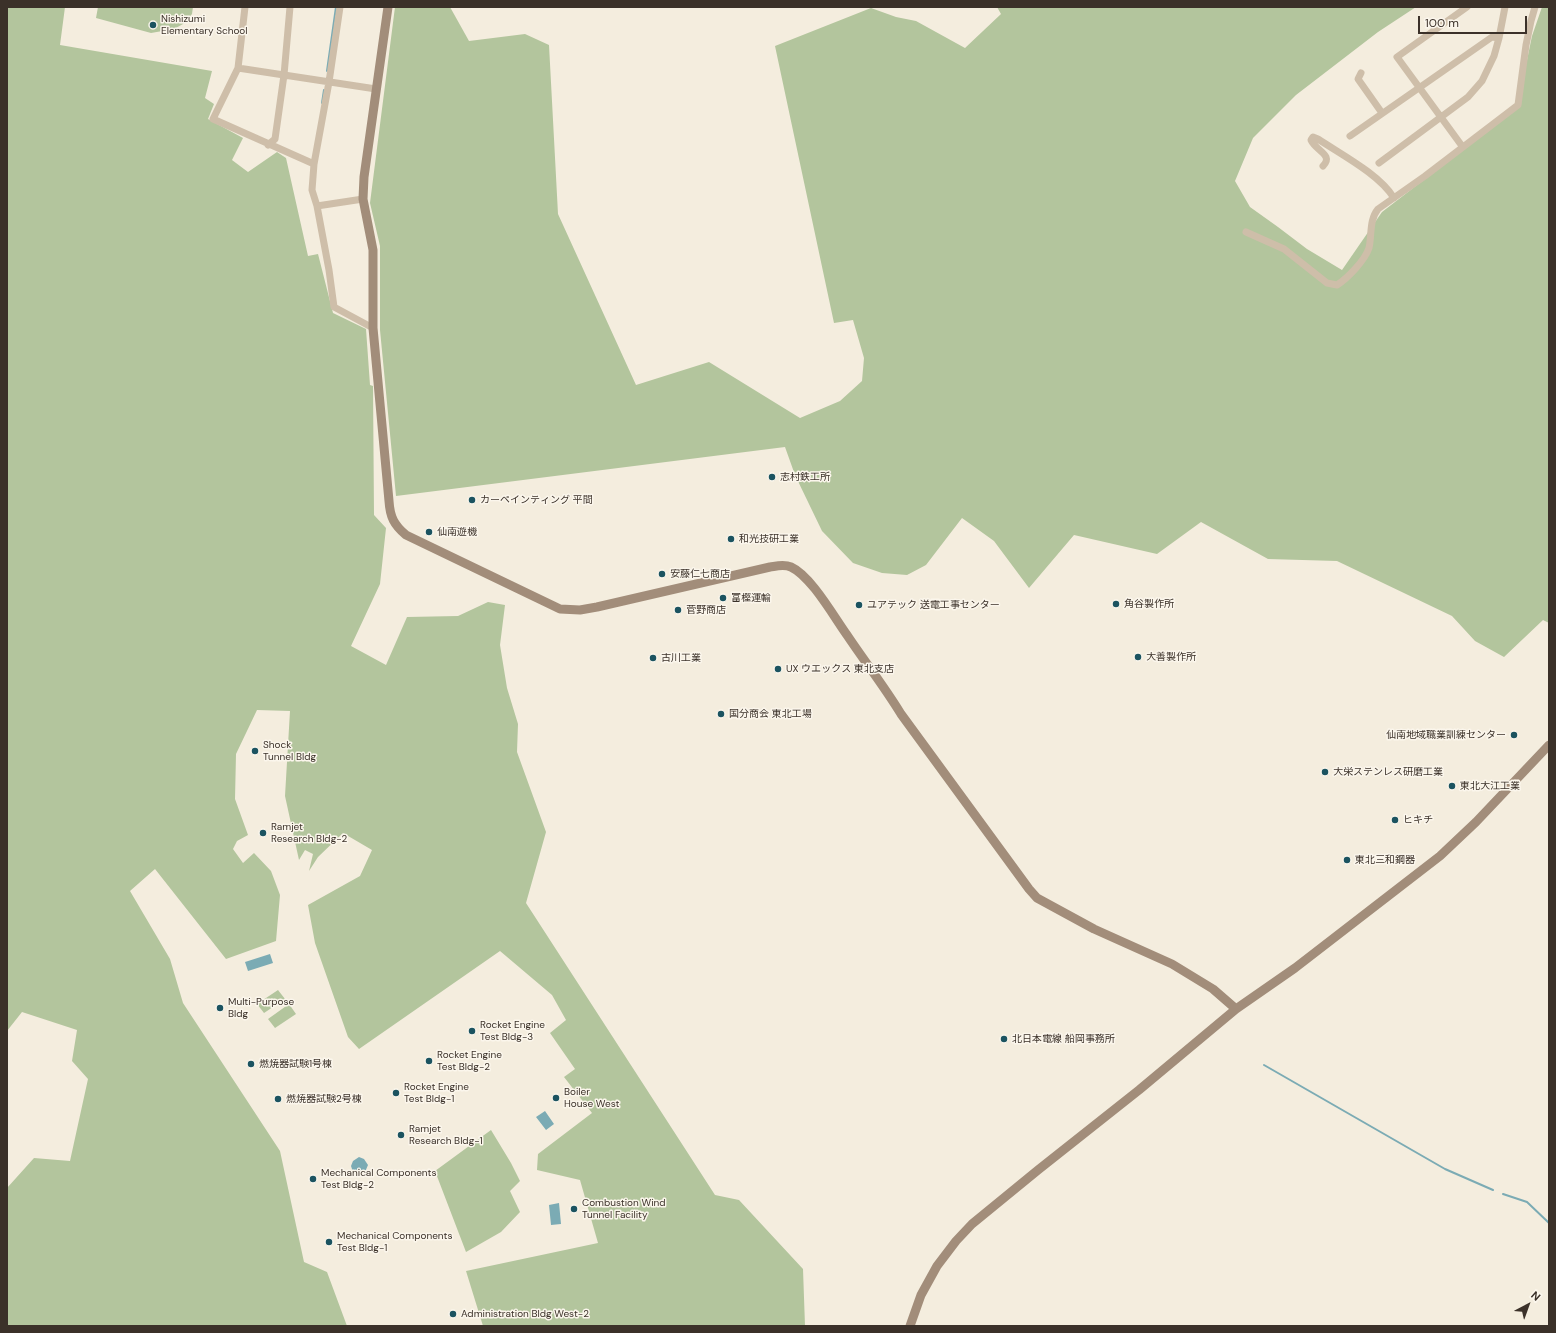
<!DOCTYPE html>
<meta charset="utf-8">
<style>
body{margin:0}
#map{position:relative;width:1556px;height:1333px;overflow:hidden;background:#f4edde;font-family:"DM Sans",sans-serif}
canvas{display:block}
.frame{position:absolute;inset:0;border:8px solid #3b3129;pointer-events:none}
.north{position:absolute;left:1508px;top:1285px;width:40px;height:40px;-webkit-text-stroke:3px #fbf6ec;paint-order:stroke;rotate:41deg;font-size:11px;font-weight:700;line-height:16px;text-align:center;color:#3b3129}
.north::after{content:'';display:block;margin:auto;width:14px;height:18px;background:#3b3129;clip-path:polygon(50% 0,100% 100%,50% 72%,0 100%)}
.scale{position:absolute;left:1418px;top:16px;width:109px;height:18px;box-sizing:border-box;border:2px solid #3b3129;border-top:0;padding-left:5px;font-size:12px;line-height:14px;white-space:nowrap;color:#3b3129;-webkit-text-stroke:3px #fbf6ec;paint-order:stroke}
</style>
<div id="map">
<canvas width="1556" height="1333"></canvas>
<div class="frame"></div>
<div class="north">N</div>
<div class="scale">100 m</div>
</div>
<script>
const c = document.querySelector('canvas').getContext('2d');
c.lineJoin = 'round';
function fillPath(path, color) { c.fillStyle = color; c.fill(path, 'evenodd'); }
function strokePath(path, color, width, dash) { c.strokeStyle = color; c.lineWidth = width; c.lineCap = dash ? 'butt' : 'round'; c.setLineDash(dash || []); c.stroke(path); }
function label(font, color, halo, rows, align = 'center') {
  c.font = font + ' "DM Sans","Noto Sans JP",sans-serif'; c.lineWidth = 3; c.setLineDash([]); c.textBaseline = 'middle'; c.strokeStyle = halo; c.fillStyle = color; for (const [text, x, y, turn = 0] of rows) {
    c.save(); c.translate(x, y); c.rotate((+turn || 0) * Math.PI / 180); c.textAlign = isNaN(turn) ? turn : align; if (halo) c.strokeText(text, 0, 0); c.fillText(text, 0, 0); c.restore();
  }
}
fillPath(new Path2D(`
 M 7,7 L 65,7 L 60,45 L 212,71 L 205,98 L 214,104 L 208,119 L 243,138 L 232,160 L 248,172 L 277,152 L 286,158 L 308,256 L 318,254 L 333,313 L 366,329 L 370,385 L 373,386 L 374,515 L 386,528 L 380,584 L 351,646 L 386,665 L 407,617 L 458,616 L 488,602 L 505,605 L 500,645 L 507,688 L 518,724 L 517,752 L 546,832 L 526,903 L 715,1195 L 739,1200 L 803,1269 L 805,1326 L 483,1326 L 466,1271 L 598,1243 L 580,1180 L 537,1170 L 538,1154 L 592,1113 L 564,1077 L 575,1069 L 550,1033 L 566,1020 L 552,995 L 500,951 L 359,1049 L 348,1037 L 315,943 L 308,905 L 360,876 L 372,850 L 343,833 L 318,857 L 309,871 L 313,854 L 305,850 L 299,860 L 285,796 L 290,711 L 257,710 L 236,754 L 235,799 L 248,835 L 237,841 L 233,849 L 243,863 L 254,853 L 271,871 L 280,895 L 276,941 L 226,959 L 155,869 L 130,891 L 170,959 L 183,1003 L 280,1151 L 304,1262 L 327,1272 L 347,1326 L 7,1326 L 7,1188 L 34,1158 L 70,1161 L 88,1079 L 72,1061 L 77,1030 L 22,1012 L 7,1031 Z
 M 98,7 L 193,7 L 192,14 L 183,24 L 174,29 L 151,33 L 96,18 Z
 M 395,7 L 450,7 L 469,41 L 525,34 L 549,45 L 558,214 L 636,385 L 709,362 L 800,418 L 840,401 L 862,381 L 864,358 L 853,320 L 834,323 L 775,46 L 871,8 L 896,17 L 916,21 L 965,48 L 1001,14 L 997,7 L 1416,7 L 1378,32 L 1296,95 L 1253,138 L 1235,181 L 1250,207 L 1278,227 L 1307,249 L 1342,270 L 1382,212 L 1517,108 L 1532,36 L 1542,7 L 1549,7 L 1549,623 L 1543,620 L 1504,657 L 1475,641 L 1452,616 L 1337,561 L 1268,559 L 1201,522 L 1157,554 L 1074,535 L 1029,588 L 994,541 L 962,518 L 926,565 L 907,575 L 882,573 L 853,563 L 822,531 L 795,475 L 785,447 L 396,496 L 380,330 L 380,246 L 370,203 Z
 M 278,990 L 285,999 L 264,1013 L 257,1004 Z
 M 289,1004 L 296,1014 L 275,1028 L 268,1019 Z
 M 491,1130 L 511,1163 L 520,1181 L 510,1191 L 520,1212 L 501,1232 L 466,1252 L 435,1171 Z`), '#b3c59d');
fillPath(new Path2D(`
 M 270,954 L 273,963 L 248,971 L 245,962 Z
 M 545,1111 L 554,1124 L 546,1130 L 536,1117 Z
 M 359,1157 L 364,1159 L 368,1165 L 365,1172 L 360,1174 L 353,1172 L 351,1166 L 353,1161 Z
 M 559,1203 L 561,1224 L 551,1225 L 549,1205 Z`), '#7babb4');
strokePath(new Path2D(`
 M 327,71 L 336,7
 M 322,103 L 324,90
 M 1264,1065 L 1445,1169 L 1493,1190
 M 1503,1194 L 1527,1202 L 1549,1223`), '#7babb4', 2);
strokePath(new Path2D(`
 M 245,7 L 238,68 L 213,119 L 314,164
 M 340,7 L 329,82 L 314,164 L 312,190 L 317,206 L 329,270 L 334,307 L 373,328
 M 238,68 L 376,89
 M 1361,73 L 1358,79 L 1382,113
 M 1350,136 L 1492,37 L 1499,38
 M 268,145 L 275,139 L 284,75 L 290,7
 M 1462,146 L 1397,57 L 1467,7
 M 1379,163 L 1468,97 L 1482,81 L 1494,56 L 1499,38 L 1505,7
 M 1323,166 C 1334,155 1316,151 1311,140 L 1313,137 L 1318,139 C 1342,155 1379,174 1394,198
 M 317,206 L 363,199
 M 1246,232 L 1284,249 L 1327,283 L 1337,285 C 1348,278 1365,260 1369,248 C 1372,235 1369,220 1378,209 L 1425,176 L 1518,105 L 1526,45 L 1531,21 L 1535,7`), '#cebea9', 7);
strokePath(new Path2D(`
 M 388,7 L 364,177 L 363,199 L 373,250 L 373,328 L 389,501 C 390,517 394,525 406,535 L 560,609 L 580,610 L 597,607 L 770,567 C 777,566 784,564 791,567 C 811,576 834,617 847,635 C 865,662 884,686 901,714 L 1029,889 L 1037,898 L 1094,929 L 1172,964 L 1213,989 L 1236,1009
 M 910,1326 L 921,1295 L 937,1266 L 956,1241 L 972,1224 L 1038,1170 L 1139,1090 L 1236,1009 L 1295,968 L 1440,856 L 1476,822 L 1549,745`), '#a28d7a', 9);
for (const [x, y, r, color] of [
 [153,25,4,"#1b5360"],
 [772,477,4,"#1b5360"],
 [472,500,4,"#1b5360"],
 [429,532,4,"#1b5360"],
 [731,539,4,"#1b5360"],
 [662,574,4,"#1b5360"],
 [723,598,4,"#1b5360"],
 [1116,604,4,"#1b5360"],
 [859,605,4,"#1b5360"],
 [678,610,4,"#1b5360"],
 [1138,657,4,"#1b5360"],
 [653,658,4,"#1b5360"],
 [778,669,4,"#1b5360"],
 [721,714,4,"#1b5360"],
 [1514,735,4,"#1b5360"],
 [255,751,4,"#1b5360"],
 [1325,772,4,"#1b5360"],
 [1452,786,4,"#1b5360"],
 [1395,820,4,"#1b5360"],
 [263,833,4,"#1b5360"],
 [1347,860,4,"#1b5360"],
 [220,1008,4,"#1b5360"],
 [472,1031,4,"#1b5360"],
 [1004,1039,4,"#1b5360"],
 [429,1061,4,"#1b5360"],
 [251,1064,4,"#1b5360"],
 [396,1093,4,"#1b5360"],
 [556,1098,4,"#1b5360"],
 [278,1099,4,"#1b5360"],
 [401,1135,4,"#1b5360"],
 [313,1179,4,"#1b5360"],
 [574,1209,4,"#1b5360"],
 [329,1242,4,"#1b5360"],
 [453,1314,4,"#1b5360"]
]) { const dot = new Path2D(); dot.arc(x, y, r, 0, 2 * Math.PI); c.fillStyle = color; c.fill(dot); strokePath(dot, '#fbf6ec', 1.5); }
label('10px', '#3b3129', '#fbf6ec', [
 ["Nishizumi",161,19],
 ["Elementary School",161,31],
 ["志村鉄工所",780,477],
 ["カーペインティング 平間",480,500],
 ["仙南遊機",437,532],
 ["和光技研工業",739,539],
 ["安藤仁七商店",670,574],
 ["富樫運輸",731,598],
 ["角谷製作所",1124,604],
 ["ユアテック 送電工事センター",867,605],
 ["菅野商店",686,610],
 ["大善製作所",1146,657],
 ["古川工業",661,658],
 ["UX ウエックス 東北支店",786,669],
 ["国分商会 東北工場",729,714],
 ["仙南地域職業訓練センター",1506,735,"right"],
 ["Shock",263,745],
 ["Tunnel Bldg",263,757],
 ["大栄ステンレス研磨工業",1333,772],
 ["東北大江工業",1460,786],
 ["ヒキチ",1403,820],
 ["Ramjet",271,827],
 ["Research Bldg-2",271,839],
 ["東北三和鋼器",1355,860],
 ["Multi-Purpose",228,1002],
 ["Bldg",228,1014],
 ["Rocket Engine",480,1025],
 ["Test Bldg-3",480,1037],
 ["北日本電線 船岡事務所",1012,1039],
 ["Rocket Engine",437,1055],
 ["Test Bldg-2",437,1067],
 ["燃焼器試験1号棟",259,1064],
 ["Rocket Engine",404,1087],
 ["Test Bldg-1",404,1099],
 ["Boiler",564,1092],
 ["House West",564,1104],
 ["燃焼器試験2号棟",286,1099],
 ["Ramjet",409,1129],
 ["Research Bldg-1",409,1141],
 ["Mechanical Components",321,1173],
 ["Test Bldg-2",321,1185],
 ["Combustion Wind",582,1203],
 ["Tunnel Facility",582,1215],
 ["Mechanical Components",337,1236],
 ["Test Bldg-1",337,1248],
 ["Administration Bldg West-2",461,1314]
], 'left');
</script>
